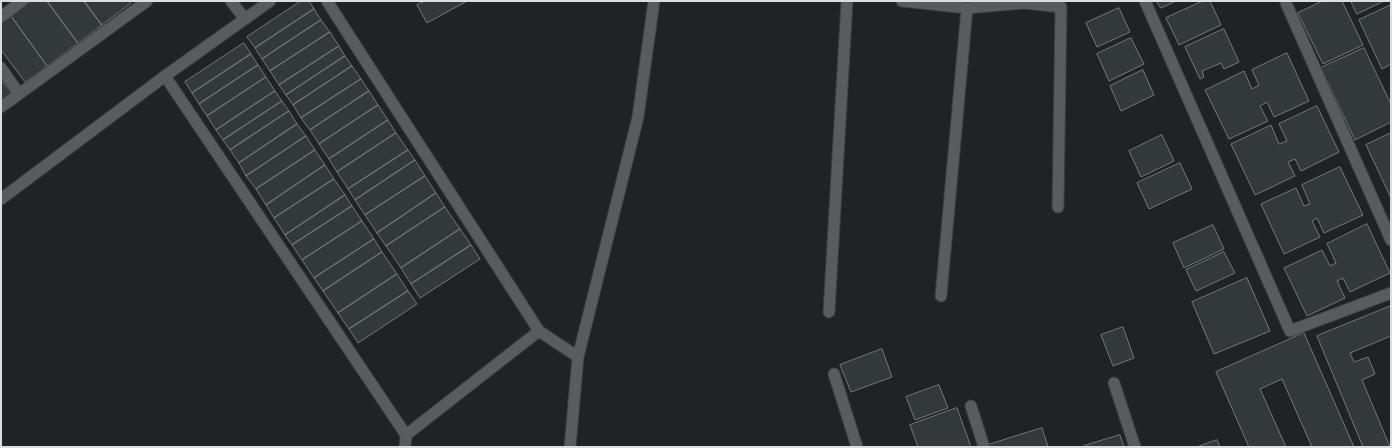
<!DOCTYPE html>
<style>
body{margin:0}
#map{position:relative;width:1392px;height:448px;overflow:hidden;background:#202326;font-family:Barlow,sans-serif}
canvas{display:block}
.frame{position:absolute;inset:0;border:2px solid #dbdddf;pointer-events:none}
</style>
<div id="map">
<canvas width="1392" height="448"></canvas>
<div class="frame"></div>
</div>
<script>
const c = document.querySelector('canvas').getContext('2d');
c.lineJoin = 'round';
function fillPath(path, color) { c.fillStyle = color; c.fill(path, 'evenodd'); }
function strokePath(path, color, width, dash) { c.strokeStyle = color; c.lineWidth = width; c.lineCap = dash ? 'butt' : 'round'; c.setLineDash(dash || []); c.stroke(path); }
const building = new Path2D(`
 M 31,1 L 47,1 L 78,43 L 47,66 L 11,16 Z
 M 47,1 L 84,1 L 102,25 L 78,43 Z
 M 84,1 L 129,1 L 131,3 L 102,25 Z
 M 301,1 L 309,1 L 314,9 L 255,48 L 247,37 Z
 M 425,1 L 467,1 L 427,23 L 417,5 Z
 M 1157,1 L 1176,1 L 1161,8 Z
 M 1203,1 L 1210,1 L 1221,25 L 1179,45 L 1166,18 Z
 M 1323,1 L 1342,1 L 1363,45 L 1323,64 L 1298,13 Z
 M 1351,1 L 1384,1 L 1357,14 Z
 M 1391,5 L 1391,64 L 1382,69 L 1359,20 Z
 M 1119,8 L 1130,32 L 1097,47 L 1086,23 Z
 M 314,9 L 321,20 L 262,59 L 255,48 Z
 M 11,16 L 47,66 L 25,82 L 1,50 L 1,24 Z
 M 321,20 L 330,32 L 270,71 L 262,59 Z
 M 1224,29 L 1239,62 L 1224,69 L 1221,63 L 1202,71 L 1204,77 L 1200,79 L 1185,47 Z
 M 330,32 L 339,46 L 279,85 L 270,71 Z
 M 1131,38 L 1144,64 L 1109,81 L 1097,54 Z
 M 244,43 L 251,54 L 192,93 L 185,82 Z
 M 339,46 L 345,56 L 286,95 L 279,85 Z
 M 1364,48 L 1391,104 L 1391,122 L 1355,140 L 1321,68 Z
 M 1287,53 L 1309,101 L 1274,117 L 1267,102 L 1260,106 L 1268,121 L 1229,139 L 1205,90 L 1244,71 L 1252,89 L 1259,85 L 1252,70 Z
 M 251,54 L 258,65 L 199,104 L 192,93 Z
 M 345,56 L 352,66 L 293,105 L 286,95 Z
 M 258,65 L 266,77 L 207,116 L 199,104 Z
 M 352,66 L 361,79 L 301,118 L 293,105 Z
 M 1143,70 L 1154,95 L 1121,111 L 1110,86 Z
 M 266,77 L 275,91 L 216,130 L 207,116 Z
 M 361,79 L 369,91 L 310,130 L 301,118 Z
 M 1,80 L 11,93 L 1,100 Z
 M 275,91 L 282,101 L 223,140 L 216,130 Z
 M 369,91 L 378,105 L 319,144 L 310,130 Z
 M 282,101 L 289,111 L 230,150 L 223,140 Z
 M 378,105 L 388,120 L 329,159 L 319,144 Z
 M 1317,106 L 1339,152 L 1301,171 L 1295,159 L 1288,162 L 1295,176 L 1255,195 L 1231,144 L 1271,125 L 1279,144 L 1287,141 L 1279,124 Z
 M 289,111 L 297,124 L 239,163 L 230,150 Z
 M 388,120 L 396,133 L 337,172 L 329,159 Z
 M 297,124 L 306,136 L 246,176 L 239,163 Z
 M 396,133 L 408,150 L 348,189 L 337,172 Z
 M 1391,133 L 1391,198 L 1366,145 Z
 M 1162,135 L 1174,161 L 1141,177 L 1129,151 Z
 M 306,136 L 315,150 L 256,189 L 246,176 Z
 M 315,150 L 325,165 L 266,205 L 256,189 Z
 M 408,150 L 415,160 L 355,200 L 348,189 Z
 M 415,160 L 425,176 L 365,215 L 355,200 Z
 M 1180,163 L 1192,189 L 1149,209 L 1137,183 Z
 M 325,165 L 334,179 L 274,218 L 266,205 Z
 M 1340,167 L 1363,215 L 1324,233 L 1317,218 L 1312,221 L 1320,237 L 1284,254 L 1261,204 L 1296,188 L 1304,206 L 1310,204 L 1302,185 Z
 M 425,176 L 436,193 L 377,233 L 365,215 Z
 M 334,179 L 345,195 L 285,235 L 274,218 Z
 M 436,193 L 445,207 L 386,246 L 377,233 Z
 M 345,195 L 352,206 L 292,245 L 285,235 Z
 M 352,206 L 362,221 L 302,260 L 292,245 Z
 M 445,207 L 460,229 L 401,268 L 386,246 Z
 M 362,221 L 374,239 L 314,278 L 302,260 Z
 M 1367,224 L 1390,273 L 1350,292 L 1343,278 L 1337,281 L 1345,298 L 1307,316 L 1284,268 L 1322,250 L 1330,266 L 1336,263 L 1327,244 Z
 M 1213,225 L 1224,249 L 1184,268 L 1173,243 Z
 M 460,229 L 471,245 L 411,284 L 401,268 Z
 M 374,239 L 382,252 L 323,291 L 314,278 Z
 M 471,245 L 480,259 L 420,298 L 411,284 Z
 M 382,252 L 397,274 L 338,313 L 323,291 Z
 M 1224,252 L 1235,273 L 1196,291 L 1186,270 Z
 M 397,274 L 408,291 L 349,329 L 338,313 Z
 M 1247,278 L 1270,331 L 1214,354 L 1192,302 Z
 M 408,291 L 417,304 L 358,343 L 349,329 Z
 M 1391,306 L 1391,336 L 1350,353 L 1354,362 L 1368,357 L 1375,374 L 1362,380 L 1390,447 L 1363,447 L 1317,336 Z
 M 1123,327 L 1134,358 L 1113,366 L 1101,335 Z
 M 1304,333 L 1354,447 L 1312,447 L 1282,379 L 1260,389 L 1286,447 L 1249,447 L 1216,372 Z
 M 882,349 L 892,377 L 851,392 L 840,365 Z
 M 939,385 L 948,408 L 915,420 L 906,397 Z
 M 957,408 L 971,447 L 918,447 L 910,425 Z
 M 1042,428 L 1048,447 L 988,447 L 988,445 Z
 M 1120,435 L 1124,447 L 1084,447 L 1084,446 Z
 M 1217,440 L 1220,447 L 1197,447 Z`);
fillPath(building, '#33383a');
strokePath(building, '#72787a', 1);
const minor = new Path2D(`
 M 231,1 L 245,19
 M 327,1 L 539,331
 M 902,1 L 967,8 L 1024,3 L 1061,7 L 1058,207
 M 1145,1 L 1290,331 L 1391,293
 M 1286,3 L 1391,240
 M 1,17 L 22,1
 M 1,68 L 19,94
 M 165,76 L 406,435
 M 1,107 L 147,1
 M 941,296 L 967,8
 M 829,312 L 847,1
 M 578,357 L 638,117 L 654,1
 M 834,374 L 857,447
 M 1114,383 L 1135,447
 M 971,406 L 984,447
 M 405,447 L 406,435 L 539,331 L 578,357 L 570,447`);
const tertiary = new Path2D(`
 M 1,199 L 165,76 L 270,1`);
strokePath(minor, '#3b3e41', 13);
strokePath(tertiary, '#3b3e41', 13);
strokePath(minor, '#585c5f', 11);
strokePath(tertiary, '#585c5f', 11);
</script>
